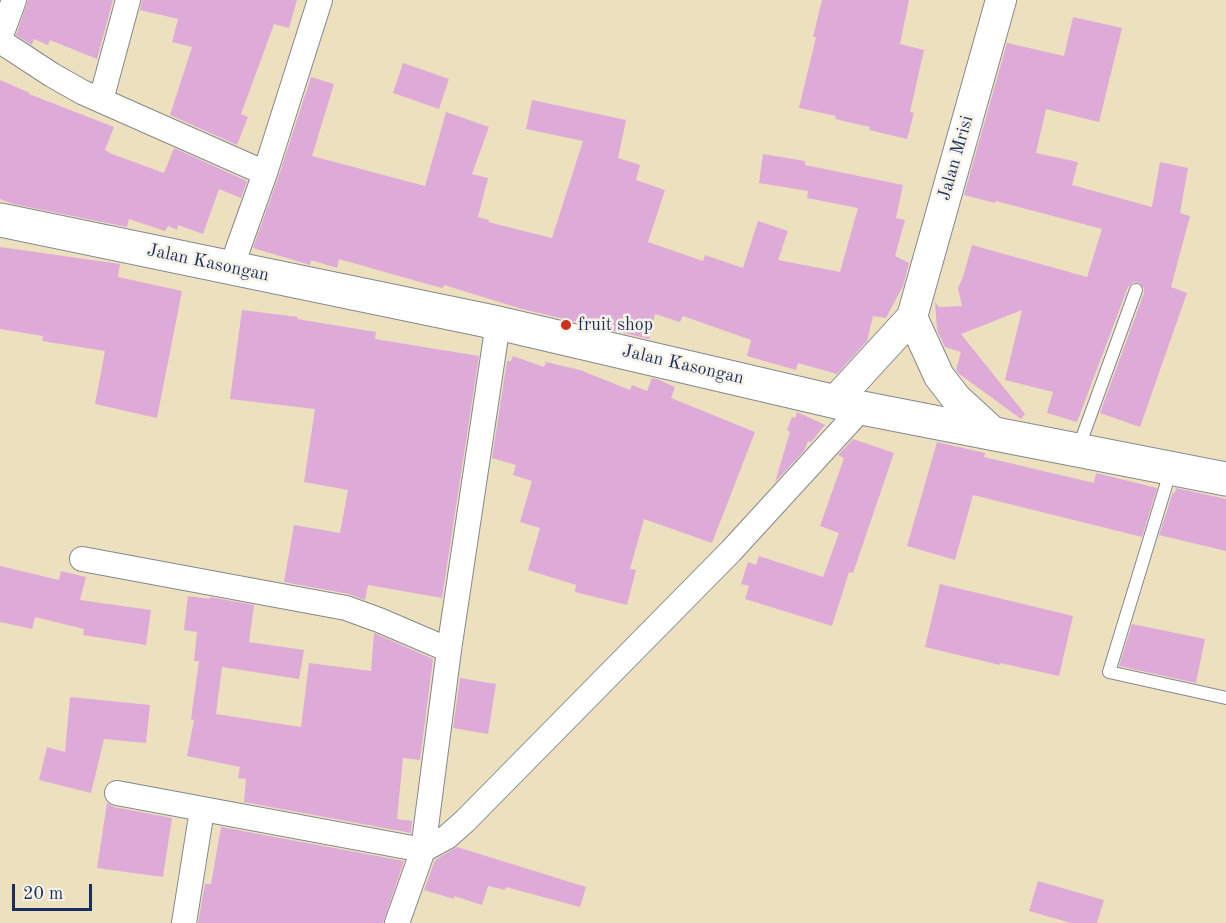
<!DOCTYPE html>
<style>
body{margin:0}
#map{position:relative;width:1226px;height:923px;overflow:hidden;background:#ece0bf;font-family:"Old Standard TT",serif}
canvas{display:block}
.scale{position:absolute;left:12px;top:884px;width:80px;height:27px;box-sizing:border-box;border:3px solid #1b2f5e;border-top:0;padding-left:8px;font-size:18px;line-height:21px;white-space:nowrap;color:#1b2f5e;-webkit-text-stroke:4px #f7f3e8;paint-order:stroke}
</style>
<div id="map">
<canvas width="1226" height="923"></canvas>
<div class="scale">20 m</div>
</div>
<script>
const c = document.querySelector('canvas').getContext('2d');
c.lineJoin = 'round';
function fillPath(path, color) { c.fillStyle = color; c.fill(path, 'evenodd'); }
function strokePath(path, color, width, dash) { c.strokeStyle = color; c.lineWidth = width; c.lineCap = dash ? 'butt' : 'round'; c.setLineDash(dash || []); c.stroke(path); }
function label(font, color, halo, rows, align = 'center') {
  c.font = font + ' "Old Standard TT",serif'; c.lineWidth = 5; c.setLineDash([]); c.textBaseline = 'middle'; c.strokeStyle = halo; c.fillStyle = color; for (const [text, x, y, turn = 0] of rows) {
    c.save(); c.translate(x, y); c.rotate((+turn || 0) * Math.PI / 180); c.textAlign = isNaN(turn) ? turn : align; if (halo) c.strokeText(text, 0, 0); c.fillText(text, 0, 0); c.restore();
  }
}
fillPath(new Path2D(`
 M 28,0 L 113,0 L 97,59 L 50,40 L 48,45 L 34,39 L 32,45 L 16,35 Z
 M 142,0 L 297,0 L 289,28 L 274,24 L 241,114 L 248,117 L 237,145 L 170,115 L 192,47 L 172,42 L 178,19 L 140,10 Z
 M 822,0 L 909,0 L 900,44 L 924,50 L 910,112 L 914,113 L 907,139 L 869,130 L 870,127 L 835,119 L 836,116 L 799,108 L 816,37 L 813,37 Z
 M 1073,17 L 1122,28 L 1099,122 L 1046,109 L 1036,153 L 1078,162 L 1072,185 L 1152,207 L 1160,162 L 1188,168 L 1180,213 L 1190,216 L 1171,287 L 1187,293 L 1140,427 L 1100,413 L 1144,293 L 1144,288 L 1139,283 L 1134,282 L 1128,287 L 1077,422 L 1047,413 L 1053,392 L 1005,380 L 1022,310 L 961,334 L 1025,414 L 1021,419 L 958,373 L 956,370 L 961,352 L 945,347 L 937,330 L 935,302 L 939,307 L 962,306 L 958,288 L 963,277 L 972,245 L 1087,277 L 1102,229 L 996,201 L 995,203 L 964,195 L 1007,43 L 1064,56 Z
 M 403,63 L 449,79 L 439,109 L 393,93 Z
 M 311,77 L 334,84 L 312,156 L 425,186 L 446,112 L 489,127 L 472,174 L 488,178 L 478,217 L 489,220 L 488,222 L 552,238 L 583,141 L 526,129 L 532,100 L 626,120 L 618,158 L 640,165 L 636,180 L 665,190 L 648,242 L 703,261 L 705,255 L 743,268 L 758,221 L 788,231 L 778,260 L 840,272 L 858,208 L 807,198 L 808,191 L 759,183 L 763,154 L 805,161 L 805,165 L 903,185 L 896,218 L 905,220 L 895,256 L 909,263 L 903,286 L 886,318 L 873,316 L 867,341 L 837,374 L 798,363 L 796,370 L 747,356 L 751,340 L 683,316 L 680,322 L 655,314 L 649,339 L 522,309 L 444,285 L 443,288 L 427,284 L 339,259 L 337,268 L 311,260 L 310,265 L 253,248 L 278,178 Z
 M 0,80 L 30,93 L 29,94 L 114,127 L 105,150 L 112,154 L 164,173 L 174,148 L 247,181 L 241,198 L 219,189 L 203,234 L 178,225 L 177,230 L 168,226 L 165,231 L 129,219 L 127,227 L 13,204 L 0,199 Z
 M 0,247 L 120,264 L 118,277 L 182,291 L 157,418 L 95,404 L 105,351 L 42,341 L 43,336 L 0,329 Z
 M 242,310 L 298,317 L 297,319 L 376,332 L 375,339 L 479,356 L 442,598 L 368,585 L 365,600 L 349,594 L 284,582 L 294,525 L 340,533 L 348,490 L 304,482 L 315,409 L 230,399 Z
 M 513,356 L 544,367 L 546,362 L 580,370 L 630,390 L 632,385 L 647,391 L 652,378 L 657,379 L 675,387 L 671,398 L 755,432 L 712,543 L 644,519 L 630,569 L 636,570 L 627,605 L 575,592 L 576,585 L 528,570 L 540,528 L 520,522 L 532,481 L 513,475 L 516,465 L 492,458 L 507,361 L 511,361 Z
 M 797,412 L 825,425 L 811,442 L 808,441 L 804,451 L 775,482 L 790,432 L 787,430 L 792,417 L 795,418 Z
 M 853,439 L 894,453 L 853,573 L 849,572 L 832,626 L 745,599 L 749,586 L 741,584 L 748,562 L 756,565 L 759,556 L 823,577 L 839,533 L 820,526 L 844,458 L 838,455 Z
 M 937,442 L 985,453 L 984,457 L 1094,483 L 1096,473 L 1157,488 L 1142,537 L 973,495 L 955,560 L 907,546 Z
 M 1176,488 L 1226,499 L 1226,551 L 1159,535 L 1173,492 L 1175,493 Z
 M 0,566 L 59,580 L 61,571 L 86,577 L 80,600 L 151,610 L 146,645 L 83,635 L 84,629 L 35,617 L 32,629 L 0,622 Z
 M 940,584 L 1073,616 L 1059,676 L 1000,663 L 1000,665 L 925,647 Z
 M 188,596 L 210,599 L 210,597 L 254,605 L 249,642 L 304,650 L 299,679 L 222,667 L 216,714 L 301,727 L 309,663 L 371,671 L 374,633 L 433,659 L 420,760 L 403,758 L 397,819 L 412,821 L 411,833 L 244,802 L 246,779 L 238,778 L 240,767 L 187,756 L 194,720 L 191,719 L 199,661 L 194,661 L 197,632 L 184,630 Z
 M 1132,624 L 1205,639 L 1196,683 L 1119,666 Z
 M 460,678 L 496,684 L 488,734 L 453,728 Z
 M 70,697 L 150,705 L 146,743 L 104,739 L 91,793 L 39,780 L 47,747 L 65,752 Z
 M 107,803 L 114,807 L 172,818 L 163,877 L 97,868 Z
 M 221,827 L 404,861 L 383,923 L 198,923 L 205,884 L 211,884 Z
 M 457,847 L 586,887 L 580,907 L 506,887 L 505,890 L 488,886 L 482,905 L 454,896 L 454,899 L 424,890 L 435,860 Z
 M 1038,881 L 1104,900 L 1097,923 L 1071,923 L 1029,911 Z`), '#deabd8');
const service = new Path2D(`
 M 1078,449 L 1136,290
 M 1171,469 L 1109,672 L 1226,698`);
const minor = new Path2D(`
 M 0,38 L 14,0
 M 0,41 L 52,75 L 82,92 L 265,173
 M 101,100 L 128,0
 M 231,268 L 265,173 L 320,0
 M 82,559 L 346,608 L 379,620 L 449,650
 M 117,793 L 423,850 L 447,837 L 465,821 L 731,551 L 862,408
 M 184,923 L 202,810
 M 397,923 L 423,850 L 449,650 L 498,323`);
const tertiary = new Path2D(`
 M 912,317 L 939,376 L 956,398 L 993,432
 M 836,400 L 912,317 L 1001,0`);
const secondary = new Path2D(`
 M 0,220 L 498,323 L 862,408 L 1226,479`);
strokePath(service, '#84888e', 14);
strokePath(minor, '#84888e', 26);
strokePath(tertiary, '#84888e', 32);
strokePath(secondary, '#84888e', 35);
strokePath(service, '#fff', 12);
strokePath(minor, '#fff', 24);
strokePath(tertiary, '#fff', 30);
strokePath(secondary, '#fff', 33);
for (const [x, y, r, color] of [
 [566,325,6,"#c8321e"]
]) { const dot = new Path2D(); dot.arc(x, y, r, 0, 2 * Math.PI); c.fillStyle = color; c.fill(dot); strokePath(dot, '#f7f3e8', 2); }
label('18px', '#1b2f5e', '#f7f3e8', [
 ["Jalan Mrisi",956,158,-74],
 ["Jalan Kasongan",208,263,12],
 ["Jalan Kasongan",683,365,13]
]);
label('18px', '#1b2f5e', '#f7f3e8', [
 ["fruit shop",578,325]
], 'left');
</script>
